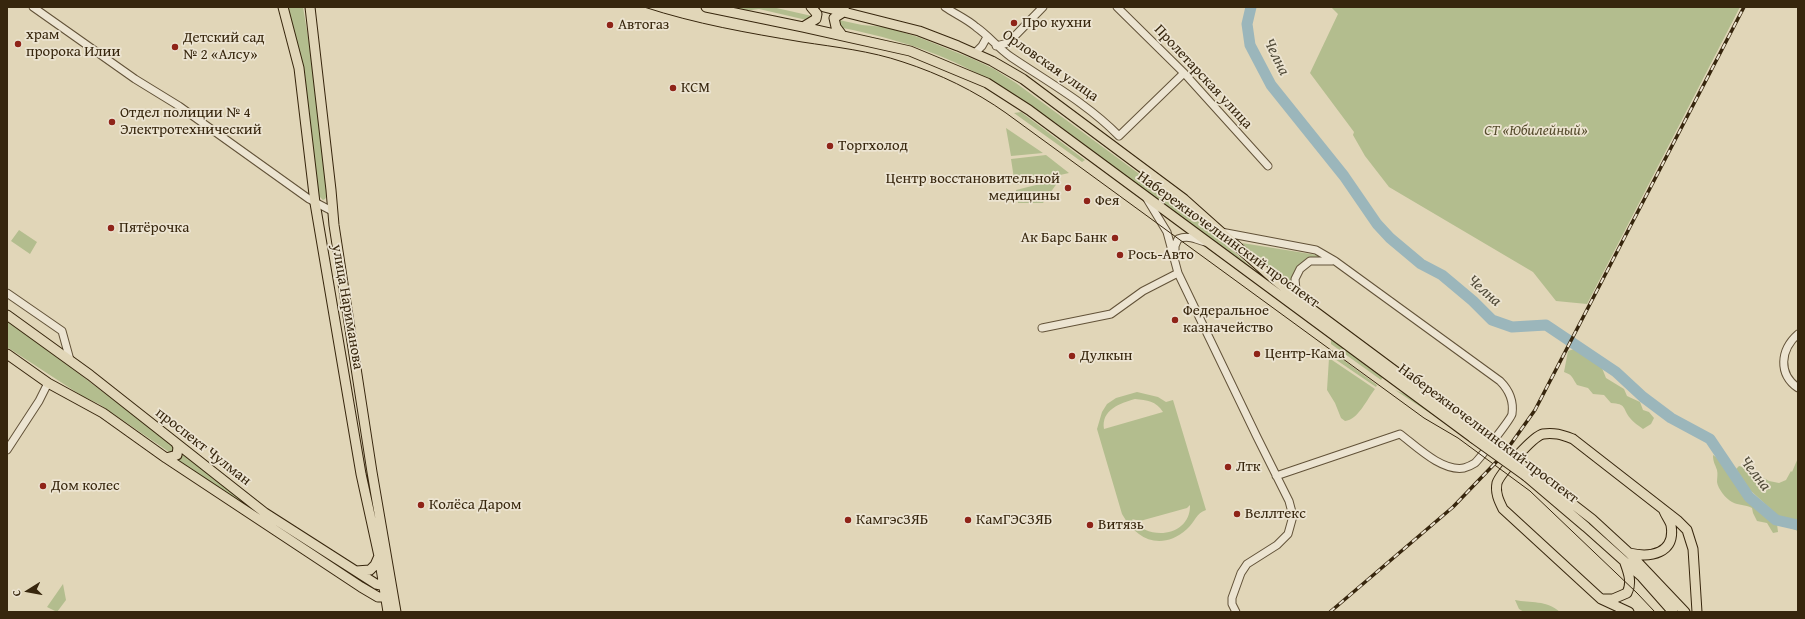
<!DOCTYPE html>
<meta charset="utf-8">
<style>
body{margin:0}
#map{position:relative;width:1805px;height:619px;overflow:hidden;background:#e1d6b8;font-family:"Gentium Book Plus",serif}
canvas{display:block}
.frame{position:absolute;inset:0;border:8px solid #37260d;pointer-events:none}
.north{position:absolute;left:8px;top:571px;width:40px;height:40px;-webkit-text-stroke:3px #ece4d1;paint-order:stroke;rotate:259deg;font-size:11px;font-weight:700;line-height:16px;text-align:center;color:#37260d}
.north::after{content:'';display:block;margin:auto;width:14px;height:18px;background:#37260d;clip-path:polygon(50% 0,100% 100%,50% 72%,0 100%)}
</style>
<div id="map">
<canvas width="1805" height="619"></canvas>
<div class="frame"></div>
<div class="north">С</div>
</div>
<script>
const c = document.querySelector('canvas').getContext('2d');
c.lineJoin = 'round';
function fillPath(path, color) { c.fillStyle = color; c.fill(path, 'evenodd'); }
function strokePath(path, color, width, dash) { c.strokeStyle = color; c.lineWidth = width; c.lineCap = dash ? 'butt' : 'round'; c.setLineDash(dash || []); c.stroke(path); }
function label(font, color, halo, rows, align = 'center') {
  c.font = font + ' "Gentium Book Plus",serif'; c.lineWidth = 3.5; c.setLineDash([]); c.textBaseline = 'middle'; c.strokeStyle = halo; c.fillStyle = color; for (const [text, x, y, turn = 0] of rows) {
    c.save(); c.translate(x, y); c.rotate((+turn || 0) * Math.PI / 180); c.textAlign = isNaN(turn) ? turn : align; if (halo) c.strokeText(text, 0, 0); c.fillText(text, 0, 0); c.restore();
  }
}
fillPath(new Path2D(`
 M 288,7 L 303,7 L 311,55 L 328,194 L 325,199 L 323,200 L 317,194 L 304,80 Z
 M 721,7 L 772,7 L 812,16 L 811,21 L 759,9 L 744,11 Z
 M 1331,7 L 1740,7 L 1587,304 L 1556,301 L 1533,272 L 1389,187 L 1365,156 L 1353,135 L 1354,132 L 1310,73 L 1338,14 Z
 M 839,20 L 862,25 L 885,27 L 918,37 L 973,59 L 994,69 L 1016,83 L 1180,204 L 1268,282 L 1267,283 C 1217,245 1168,208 1118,170 C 1066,130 1013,89 954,62 C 917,45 878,35 838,27 L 837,21 Z
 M 1021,112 L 1085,160 L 1082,162 L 1014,113 Z
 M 1006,128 L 1043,153 L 1011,156 Z
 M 1046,155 L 1069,173 L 1015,185 L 1011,159 Z
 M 1060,179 L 1043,203 L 1018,203 L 1016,190 Z
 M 19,230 L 37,242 L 30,254 L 11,241 Z
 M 1242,243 L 1317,255 L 1319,257 C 1298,262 1292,270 1293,291 L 1279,280 Z
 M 7,321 L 82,376 L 172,445 L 174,450 L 172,452 L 169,452 L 99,404 L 82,396 L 7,347 Z
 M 1331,339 L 1383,377 L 1381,380 L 1331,344 Z
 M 1574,349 L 1602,368 L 1606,378 L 1624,389 L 1627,396 L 1640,402 L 1643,410 L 1649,412 L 1654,418 L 1651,424 L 1643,429 C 1639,426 1633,422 1630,418 C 1622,408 1627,404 1611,403 L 1604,395 L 1593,394 L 1588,388 L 1577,385 C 1572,378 1573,375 1564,372 L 1568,351 Z
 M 1330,350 L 1377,385 L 1376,387 L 1329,355 Z
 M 1329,358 L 1375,389 C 1367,399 1358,420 1345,421 L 1341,418 L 1335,403 L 1327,390 Z
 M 1395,390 L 1409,396 L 1471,440 Z
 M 1137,392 L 1158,397 L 1166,402 L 1173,400 L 1206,510 C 1196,513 1195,522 1187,529 C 1162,551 1137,541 1122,514 L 1097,429 L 1102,412 L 1107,404 L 1116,398 ZM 1135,399 C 1147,400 1156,401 1163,412 L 1104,429 C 1101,410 1120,403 1135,399 ZM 1190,505 C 1191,535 1150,543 1132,519 L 1140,521 L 1187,508 Z
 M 182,449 L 373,587 L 370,588 L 175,460 C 180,457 182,455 182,449 Z
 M 1713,455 L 1720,460 L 1732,480 L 1755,504 L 1762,504 L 1766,508 L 1764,513 L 1777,524 L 1778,532 L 1773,533 L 1767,523 L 1757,521 L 1753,513 L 1752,508 C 1745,504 1739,506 1732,502 C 1726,499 1718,489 1717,482 C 1717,478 1718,474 1717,470 C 1715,464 1713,462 1713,455 Z
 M 1798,458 L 1798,531 L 1783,525 L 1774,512 L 1750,490 L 1736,469 L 1739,466 L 1747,468 L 1769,481 L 1779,483 L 1786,480 L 1791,471 L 1792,472 Z
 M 63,584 L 66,600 L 57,612 L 47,607 Z
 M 1515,600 C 1530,603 1547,600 1560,612 L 1524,612 L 1519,609 Z`), '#b3bd8e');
strokePath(new Path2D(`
 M 1251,7 L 1247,24 L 1250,45 L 1271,85 L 1344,176 L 1377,224 L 1390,238 L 1421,264 L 1442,275 L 1473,301 L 1492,320 L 1512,327 L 1546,325 L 1616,372 L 1643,397 L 1671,418 L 1710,439 L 1749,497 L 1776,520 L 1798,525`), '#9bb6bb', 11);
const minor = new Path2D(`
 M 33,7 L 135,79 L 179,106 L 309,199 L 332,211
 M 945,7 C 955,14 967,19 976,27 C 989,36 998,48 1011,57 C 1048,82 1088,104 1119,136 L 1184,73
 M 1117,7 L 1184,73 L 1268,166
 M 996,46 L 1008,43 L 1043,7
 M 975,53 L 982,46 L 987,37
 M 1147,199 L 1167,232 L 1178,273 L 1257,437 L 1289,501 L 1293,516 L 1288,534 L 1277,545 L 1247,564 L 1241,573 L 1232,598 L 1232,604 L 1236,612
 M 1221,232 L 1316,250 L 1335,261 L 1500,381 C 1509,390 1514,400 1512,414 C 1511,419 1480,458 1475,463 C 1472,465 1467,467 1464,468 C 1442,472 1416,446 1400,434 L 1276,476
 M 1175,254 L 1175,246 L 1178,239 C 1188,235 1195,239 1205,242
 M 7,293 L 62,331 L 70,360
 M 1302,298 L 1296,290 L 1295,279 L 1300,269 L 1310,261 L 1332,261
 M 1042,328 L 1111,314 L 1143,291 L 1178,273
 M 1798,334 C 1780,350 1778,374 1798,388
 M 7,450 L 39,401 L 48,383`);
const major = new Path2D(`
 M 283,7 L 299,68 L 315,203 L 361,474 L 379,556 L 388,612
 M 310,7 L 331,190 L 334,225 L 372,472 L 396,612
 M 706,7 L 803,27 L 910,51 L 987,83 L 1029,110 L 1473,438
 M 824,7 L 919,31 L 958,46 L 992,61 L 1023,79 L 1184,199 L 1276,281 L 1309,307 L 1477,432
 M 803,27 L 816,19 L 817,14 L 811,7
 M 842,35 L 836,27 L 834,18 L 845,11
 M 7,315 L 90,375 L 265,513 L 376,584 L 381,585 L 389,584
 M 7,354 L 48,383 L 103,413 L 166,458 L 361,587 L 378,597 L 391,597
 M 166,458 L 177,455 L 178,447 L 176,443
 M 1530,471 L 1592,519 L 1629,553 L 1685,612
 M 1526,476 L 1586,527 L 1642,577 L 1673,612
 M 1629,553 C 1650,558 1676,554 1671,525 C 1670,521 1666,516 1664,511
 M 356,571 L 370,570 L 375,565 L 379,556
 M 1603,599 L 1613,599 L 1627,593 C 1632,583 1629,574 1625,563
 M 1629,612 L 1601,599 L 1503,509 C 1499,501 1495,493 1497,483 C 1500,474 1533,436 1543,434 C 1554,432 1562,435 1573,439 L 1677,520 L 1687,530 L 1693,549 L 1697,612`);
strokePath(minor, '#625238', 9);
strokePath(major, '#37260d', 11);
strokePath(minor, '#ece4d1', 7);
strokePath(major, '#e1d6b8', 9);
strokePath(new Path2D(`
 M 644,7 C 696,24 748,33 802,42 C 835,47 871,51 903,62 C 940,74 975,91 1006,113 L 1424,418 L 1458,438 L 1530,491 L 1637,593 L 1655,612`), '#37260d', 1);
const rail = new Path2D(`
 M 1330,612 L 1453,507 L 1503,455 L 1535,410 L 1744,7`);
strokePath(rail, '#37260d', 3.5);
strokePath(rail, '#ece4d1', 2, [6]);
const majorBridge = new Path2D(`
 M 1477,432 L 1530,471
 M 1473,438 L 1526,476`);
strokePath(majorBridge, '#37260d', 11, []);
strokePath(majorBridge, '#e1d6b8', 9);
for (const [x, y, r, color] of [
 [1014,23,4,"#8f2418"],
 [610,25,4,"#8f2418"],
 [18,44,4,"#8f2418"],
 [175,47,4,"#8f2418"],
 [673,88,4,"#8f2418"],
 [112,122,4,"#8f2418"],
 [830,146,4,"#8f2418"],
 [1068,188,4,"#8f2418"],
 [1087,201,4,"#8f2418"],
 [111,228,4,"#8f2418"],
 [1115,238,4,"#8f2418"],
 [1120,255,4,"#8f2418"],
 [1175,320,4,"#8f2418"],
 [1257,354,4,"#8f2418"],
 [1072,356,4,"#8f2418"],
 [1228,467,4,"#8f2418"],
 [43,486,4,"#8f2418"],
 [421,505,4,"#8f2418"],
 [1237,514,4,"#8f2418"],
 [848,520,4,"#8f2418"],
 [968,520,4,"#8f2418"],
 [1090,525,4,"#8f2418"]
]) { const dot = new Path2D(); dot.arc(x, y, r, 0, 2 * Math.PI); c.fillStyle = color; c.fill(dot); strokePath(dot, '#ece4d1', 1.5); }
label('15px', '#37260d', '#ece4d1', [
 ["Про кухни",1022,23],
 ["Автогаз",618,25],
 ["храм",26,35],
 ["пророка Илии",26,52],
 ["Детский сад",183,38],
 ["№ 2 «Алсу»",183,55],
 ["КСМ",681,88],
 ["Отдел полиции № 4",120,113],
 ["Электротехнический",120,130],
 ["Торгхолод",838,146],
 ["Центр восстановительной",1060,179,"right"],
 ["медицины",1060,196,"right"],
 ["Фея",1095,201],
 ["Пятёрочка",119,228],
 ["Ак Барс Банк",1107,238,"right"],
 ["Рось-Авто",1128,255],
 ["Федеральное",1183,311],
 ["казначейство",1183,328],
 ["Центр-Кама",1265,354],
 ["Дулкын",1080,356],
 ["Лтк",1236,467],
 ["Дом колес",51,486],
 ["Колёса Даром",429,505],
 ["Веллтекс",1245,514],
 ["КамгэсЗЯБ",856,520],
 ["КамГЭСЗЯБ",976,520],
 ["Витязь",1098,525]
], 'left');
label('15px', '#37260d', '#ece4d1', [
 ["Орловская улица",1050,66,35],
 ["Пролетарская улица",1203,77,47],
 ["Набережночелнинский проспект",1228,240,36],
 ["улица Нариманова",347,307,80],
 ["Набережночелнинский проспект",1488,434,37],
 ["проспект Чулман",203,447,38]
]);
label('italic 15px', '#564c2d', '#ece4d1', [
 ["СТ «Юбилейный»",1536,131]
]);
label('italic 16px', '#504a38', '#ece4d1', [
 ["Челна",1276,57,64],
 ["Челна",1484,291,41],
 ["Челна",1755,474,52]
]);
</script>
